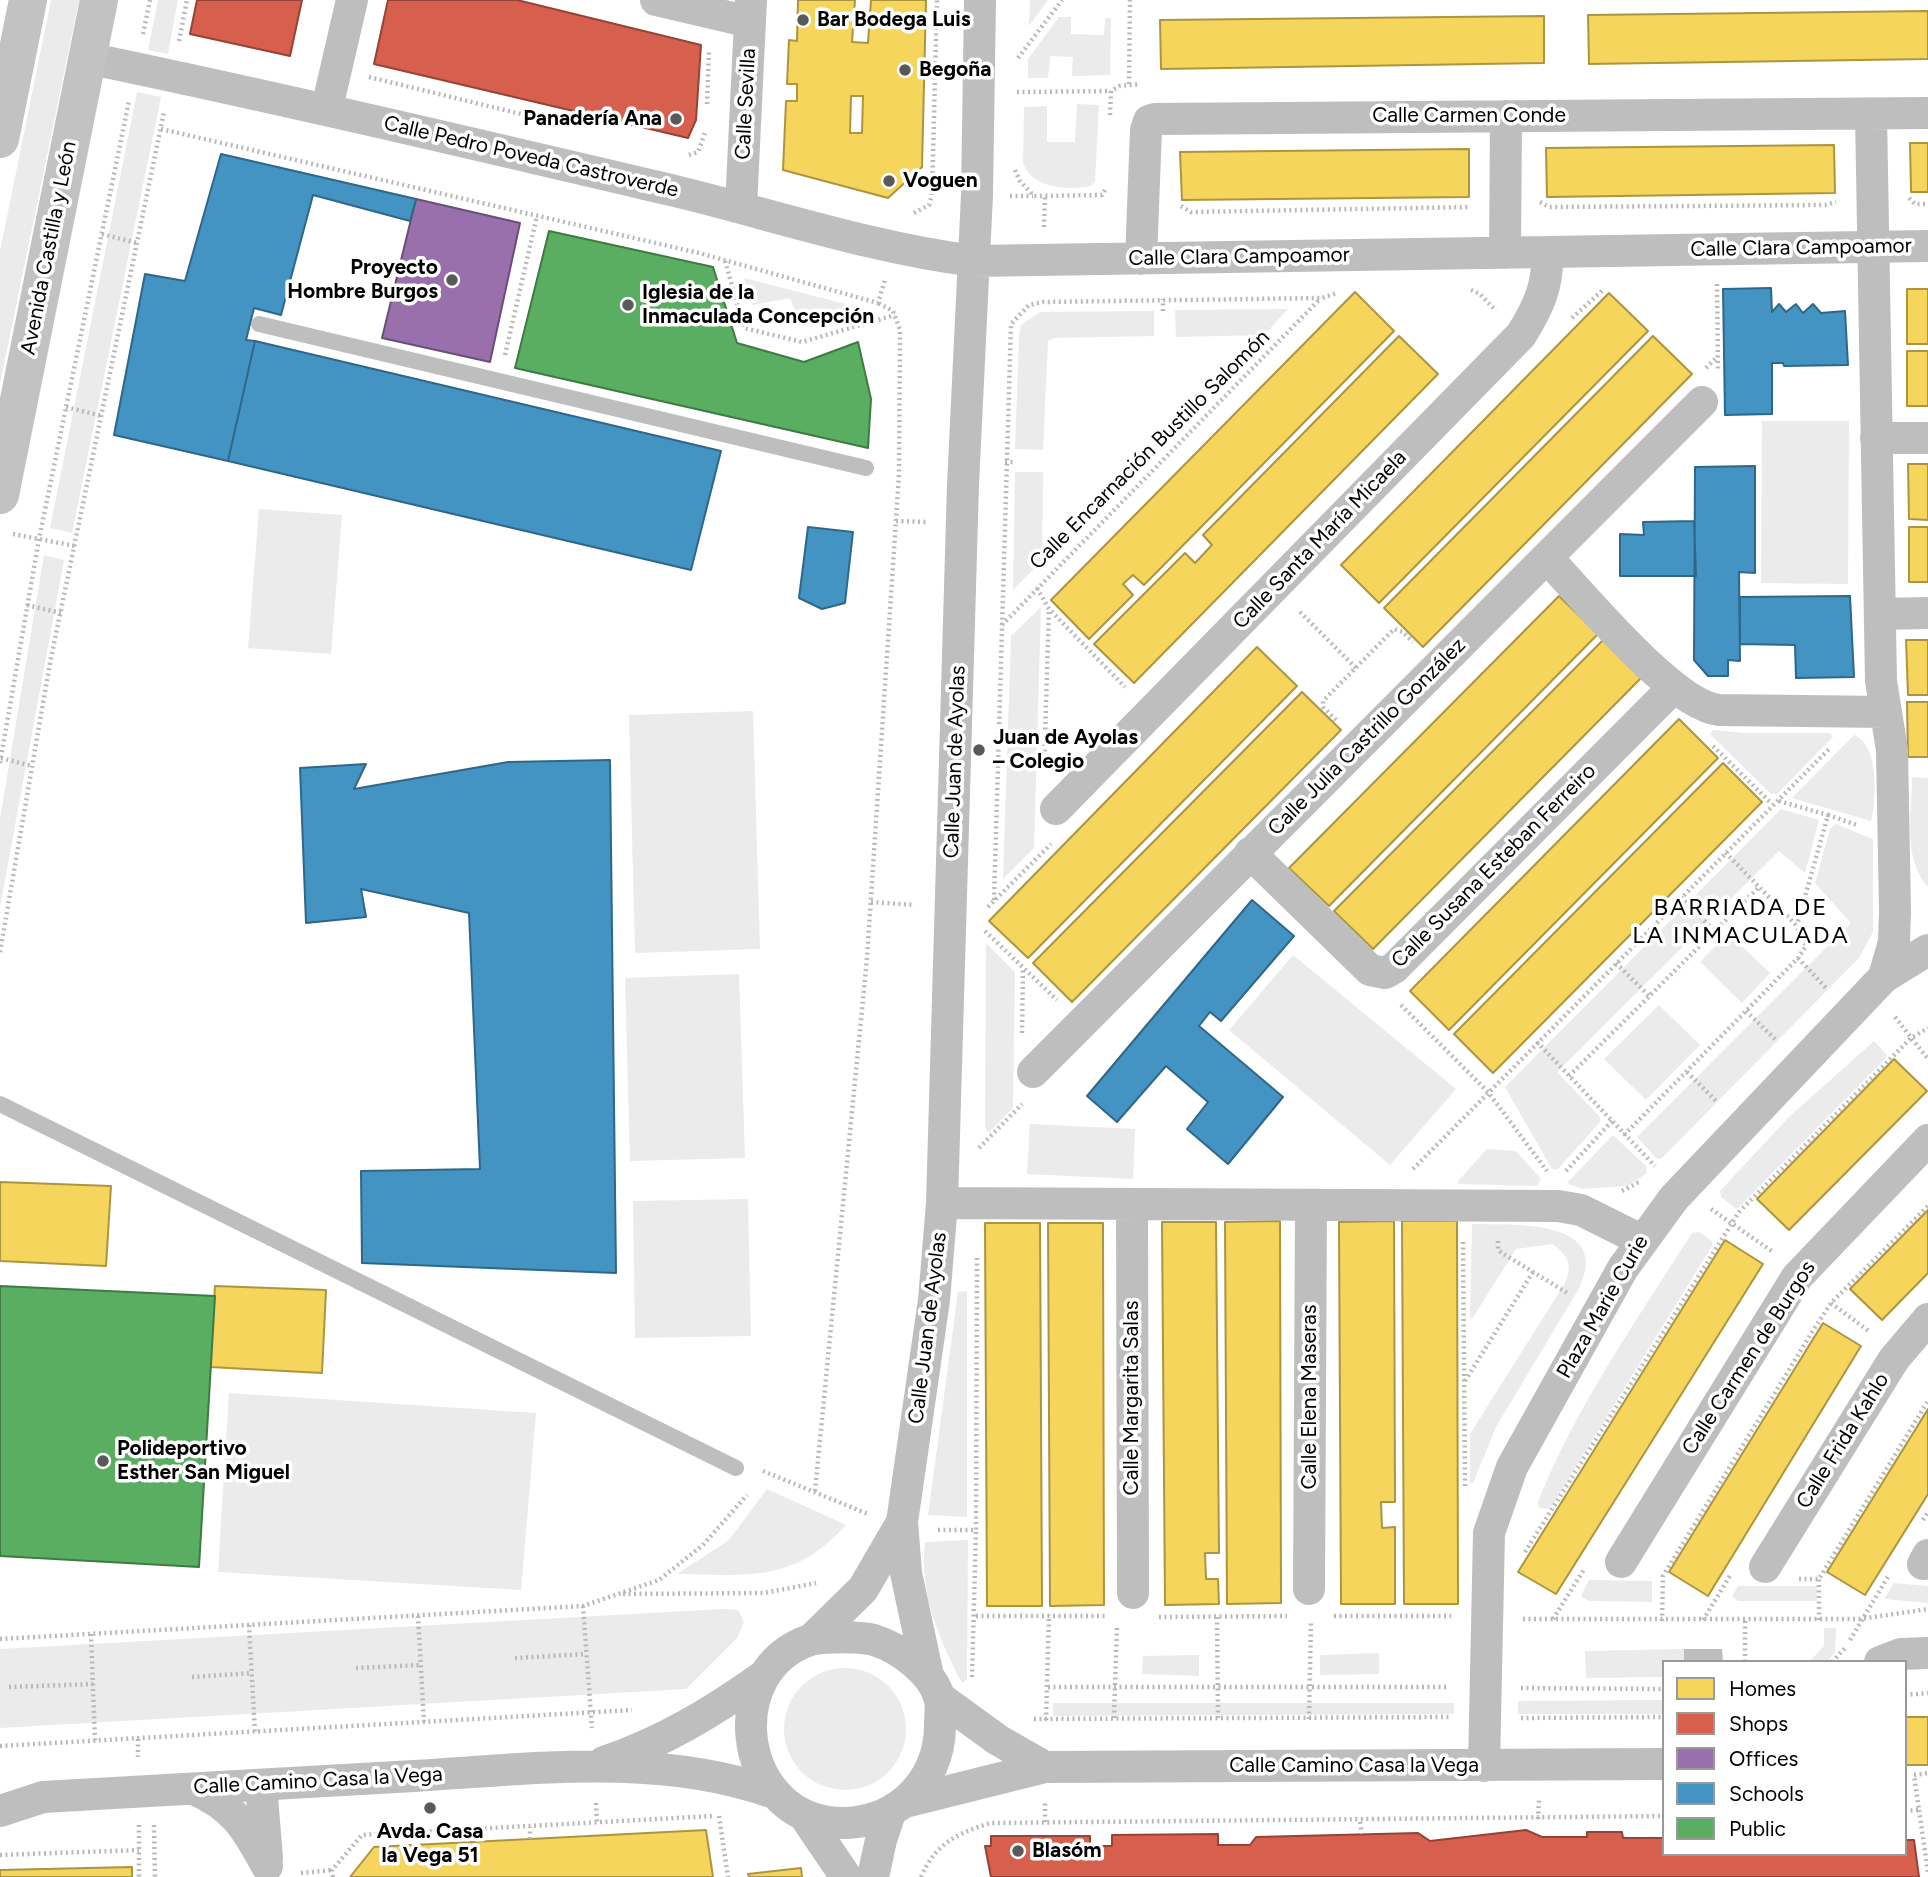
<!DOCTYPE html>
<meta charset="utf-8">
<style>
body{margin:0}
#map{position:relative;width:1928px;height:1877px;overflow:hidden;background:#fff;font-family:Figtree,sans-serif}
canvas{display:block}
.legend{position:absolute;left:1662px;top:1660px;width:245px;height:196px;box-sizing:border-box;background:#fff;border:2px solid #999;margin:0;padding:9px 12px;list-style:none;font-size:21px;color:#000}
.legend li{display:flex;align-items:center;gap:14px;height:35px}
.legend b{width:35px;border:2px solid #999}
</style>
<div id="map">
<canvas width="1928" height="1877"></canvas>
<ul class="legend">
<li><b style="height:19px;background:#f6d55c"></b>Homes</li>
<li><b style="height:19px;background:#d6604d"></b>Shops</li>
<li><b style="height:19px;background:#9970ab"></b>Offices</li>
<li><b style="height:19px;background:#4393c3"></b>Schools</li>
<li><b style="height:19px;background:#5aae61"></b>Public</li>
</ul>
</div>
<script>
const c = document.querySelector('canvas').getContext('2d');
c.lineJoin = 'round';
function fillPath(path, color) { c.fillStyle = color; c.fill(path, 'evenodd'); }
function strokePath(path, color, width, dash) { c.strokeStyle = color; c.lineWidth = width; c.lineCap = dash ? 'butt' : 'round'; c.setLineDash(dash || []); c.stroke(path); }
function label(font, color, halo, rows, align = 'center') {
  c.font = font + ' Figtree,sans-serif'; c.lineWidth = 7; c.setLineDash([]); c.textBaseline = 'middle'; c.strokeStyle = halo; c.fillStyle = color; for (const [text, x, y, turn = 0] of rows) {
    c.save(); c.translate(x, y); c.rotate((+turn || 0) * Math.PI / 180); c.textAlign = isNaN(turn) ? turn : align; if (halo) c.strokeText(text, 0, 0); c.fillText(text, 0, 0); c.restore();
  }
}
fillPath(new Path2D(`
 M 51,0 L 79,0 L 0,384 L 0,251 Z
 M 158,0 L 178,0 L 168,54 L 148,50 Z
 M 1030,0 L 1048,0 L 1029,26 Z
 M 1059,17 L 1071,17 L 1071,34 L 1104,35 L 1105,18 L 1111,18 L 1110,75 L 1072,76 L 1073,57 L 1050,56 L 1048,78 L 1028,78 L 1028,59 Z
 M 137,92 L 161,97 L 72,533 L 50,528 Z
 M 1077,104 L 1099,105 L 1095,181 L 1091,186 C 1068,190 1032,189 1023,163 L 1024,107 L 1047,106 L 1047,142 L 1075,142 Z
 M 744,278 L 865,309 L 801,326 L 790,298 L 752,305 Z
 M 1288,309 L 1264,335 L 1176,337 L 1175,310 Z
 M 1154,311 L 1154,336 L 1054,338 L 1048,341 L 1043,450 L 1015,449 L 1019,335 L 1021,325 L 1040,312 Z
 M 1762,421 L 1849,421 L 1848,584 L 1761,583 Z
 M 1015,472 L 1043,472 L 1042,561 L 1013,590 Z
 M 259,509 L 342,515 L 331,654 L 248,648 Z
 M 44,555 L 64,560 L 0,907 L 0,819 Z
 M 1041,607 L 1034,848 L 1003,879 L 1011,636 Z
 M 753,711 L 760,949 L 635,953 L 629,715 Z
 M 1713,730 L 1745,733 L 1830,733 L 1833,737 L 1777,794 L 1771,794 L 1710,734 Z
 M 1854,735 C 1879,744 1877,800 1871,821 L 1792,798 Z
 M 1912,777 L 1928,778 L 1928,887 C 1902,858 1912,814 1912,777 Z
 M 1781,809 L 1819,820 L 1805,873 L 1779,851 L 1557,1072 L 1600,1117 L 1600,1122 L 1557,1170 L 1552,1169 L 1505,1087 Z
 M 1836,824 L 1873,839 L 1873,932 L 1859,958 L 1661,1159 L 1656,1158 L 1637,1137 L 1851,923 L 1815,883 L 1830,829 Z
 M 1728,933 L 1770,973 L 1742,1003 L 1700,962 Z
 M 986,943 L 1015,972 L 1013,1108 L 988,1133 L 985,1126 Z
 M 1293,955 L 1456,1089 L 1390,1165 L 1229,1030 Z
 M 739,974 L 745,1158 L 630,1161 L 625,978 Z
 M 1659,1005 L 1700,1045 L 1646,1100 L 1604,1059 Z
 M 1874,1041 L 1887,1055 L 1885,1059 L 1739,1207 L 1736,1209 L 1721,1197 L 1720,1191 L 1789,1117 Z
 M 1030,1124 L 1135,1129 L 1133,1179 L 1027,1174 Z
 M 1613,1135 L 1646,1166 L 1647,1173 L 1627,1186 L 1582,1189 L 1567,1183 Z
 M 1487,1149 L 1516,1151 L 1541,1179 L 1537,1186 L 1458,1184 L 1458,1181 Z
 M 748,1199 L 751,1336 L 635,1338 L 633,1201 Z
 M 1472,1224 C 1513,1225 1615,1218 1578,1290 L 1496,1427 L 1473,1483 L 1470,1483 L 1470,1434 L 1565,1283 C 1573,1265 1568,1255 1552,1244 L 1516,1249 L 1472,1319 L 1470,1317 Z
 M 1699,1232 L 1712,1241 L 1712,1246 L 1555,1501 L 1549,1509 L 1539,1508 L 1538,1502 C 1576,1406 1637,1320 1692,1233 Z
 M 967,1291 L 967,1517 L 928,1515 L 958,1292 Z
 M 229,1393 L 536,1413 L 521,1590 L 218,1572 Z
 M 767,1489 L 846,1525 C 793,1583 750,1575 677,1574 L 729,1540 Z
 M 968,1540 L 967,1680 L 962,1683 C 939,1639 919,1593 925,1542 Z
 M 1589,1580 L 1652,1581 L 1652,1602 L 1589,1601 L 1581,1596 Z
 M 1894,1583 L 1928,1586 L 1928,1603 L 1884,1599 Z
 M 1738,1586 L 1817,1586 L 1817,1601 L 1738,1601 L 1732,1596 Z
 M 722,1609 L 738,1610 L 744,1622 L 737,1638 L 686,1689 L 0,1728 L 0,1649 Z
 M 1824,1628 L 1836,1628 L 1835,1653 L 1827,1662 L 1809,1662 L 1824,1646 Z
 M 1684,1649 L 1684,1662 L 1664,1662 L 1664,1677 L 1586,1678 L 1585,1651 Z
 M 1379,1653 L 1379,1674 L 1320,1675 L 1320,1655 Z
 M 1199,1655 L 1199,1676 L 1142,1674 L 1143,1656 Z
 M784 1729a61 61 0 1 1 122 0a61 61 0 1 1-122 0Z
 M 1664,1700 L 1664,1714 L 1518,1714 L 1518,1701 Z
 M 1053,1703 L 1454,1703 L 1454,1714 L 1053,1716 Z`), '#ebebeb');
fillPath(new Path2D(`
 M 1684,1649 L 1722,1649 L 1723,1662 L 1684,1662 Z`), '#bdbdbd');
const homes = new Path2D(`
 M 798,0 L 855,0 L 852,42 L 868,43 L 871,0 L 926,0 L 922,167 L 888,198 L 783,170 L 786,101 L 797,101 L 797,84 L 787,84 L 789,40 L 797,41 ZM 851,96 L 863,96 L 862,133 L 850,133 Z
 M 1928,11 L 1928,59 L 1589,64 L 1588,15 Z
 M 1544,16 L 1544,63 L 1161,69 L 1160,20 Z
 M 1910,143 L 1928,143 L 1928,192 L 1911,192 Z
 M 1834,145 L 1835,193 L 1547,197 L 1546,148 Z
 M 1469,149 L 1469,197 L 1182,200 L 1180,152 Z
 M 1907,289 L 1928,289 L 1928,344 L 1907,344 Z
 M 1355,292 L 1394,331 L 1144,585 L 1133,575 L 1123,584 L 1133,595 L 1089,639 L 1051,600 Z
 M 1609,293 L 1648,331 L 1379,603 L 1341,565 Z
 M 1399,336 L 1438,374 L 1134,683 L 1094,644 L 1185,553 L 1195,563 L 1212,545 L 1203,535 Z
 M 1653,336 L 1692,374 L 1423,647 L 1384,608 Z
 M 1907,351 L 1928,351 L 1928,406 L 1907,406 Z
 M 1908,464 L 1928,464 L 1928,520 L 1909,519 Z
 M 1909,527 L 1928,527 L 1928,582 L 1909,582 Z
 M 1559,596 L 1598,634 L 1329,906 L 1289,868 Z
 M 1603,640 L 1641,678 L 1373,949 L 1334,911 Z
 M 1906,640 L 1928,640 L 1928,695 L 1908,695 Z
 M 1257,647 L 1297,686 L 1028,958 L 989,921 Z
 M 1302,692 L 1341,730 L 1072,1002 L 1033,963 Z
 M 1907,702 L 1928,702 L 1928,757 L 1908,757 Z
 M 1679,719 L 1718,758 L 1449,1030 L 1410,991 Z
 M 1723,763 L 1762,802 L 1493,1073 L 1454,1034 Z
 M 1894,1059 L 1927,1091 L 1789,1230 L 1757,1199 Z
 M 0,1182 L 111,1186 L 106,1266 L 0,1261 Z
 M 1928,1210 L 1928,1273 L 1882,1320 L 1850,1289 Z
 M 1280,1221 L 1281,1603 L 1227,1604 L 1225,1222 Z
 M 1394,1221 L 1395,1502 L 1381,1502 L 1382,1528 L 1395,1527 L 1395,1604 L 1341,1604 L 1339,1222 Z
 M 1402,1221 L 1457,1221 L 1458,1604 L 1404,1604 Z
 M 1162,1222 L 1216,1222 L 1219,1553 L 1205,1553 L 1206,1579 L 1218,1579 L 1219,1604 L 1165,1605 Z
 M 985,1223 L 1040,1223 L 1042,1606 L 987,1606 Z
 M 1048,1223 L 1103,1223 L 1104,1605 L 1050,1606 Z
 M 1725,1240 L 1763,1264 L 1556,1594 L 1518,1572 Z
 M 215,1286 L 326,1290 L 322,1373 L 210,1367 Z
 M 1823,1323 L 1861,1346 L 1708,1596 L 1669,1572 Z
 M 1928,1409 L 1928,1494 L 1865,1595 L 1827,1572 Z
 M 1905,1717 L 1928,1717 L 1928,1765 L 1905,1765 Z
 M 706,1830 L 713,1877 L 350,1877 L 374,1847 Z
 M 132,1867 L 132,1877 L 0,1877 L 0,1870 Z
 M 801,1868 L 802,1877 L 749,1877 L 748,1874 Z`);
fillPath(homes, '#f6d55c');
strokePath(homes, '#ac9540', 2);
const shops = new Path2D(`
 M 197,0 L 302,0 L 290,56 L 190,34 Z
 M 388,0 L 517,0 L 701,45 L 696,120 L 688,138 L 374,64 Z
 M 1526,1830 L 1542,1837 L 1587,1837 L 1587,1832 L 1622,1832 L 1623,1838 L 1664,1838 L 1664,1854 L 1905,1854 L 1905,1840 L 1914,1840 L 1919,1877 L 991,1877 L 985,1846 L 991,1846 L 991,1836 L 1090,1836 L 1090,1846 L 1112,1846 L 1112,1835 L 1218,1834 L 1218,1845 L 1250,1845 L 1256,1837 L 1418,1833 L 1430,1841 Z`);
fillPath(shops, '#d6604d');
strokePath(shops, '#964336', 2);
const offices = new Path2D(`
 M 416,199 L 520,223 L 490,362 L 382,338 Z`);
fillPath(offices, '#9970ab');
strokePath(offices, '#6b4e78', 2);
const schools = new Path2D(`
 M 221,154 L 416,199 L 410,221 L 313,195 L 281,315 L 254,308 L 246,340 L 255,341 L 228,461 L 114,435 L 145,274 L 185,281 Z
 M 1771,288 L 1772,312 L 1779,304 L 1786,312 L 1796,304 L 1803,313 L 1813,304 L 1821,313 L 1845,311 L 1848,365 L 1784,366 L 1783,363 L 1772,363 L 1772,414 L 1725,415 L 1723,289 Z
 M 255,341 L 721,451 L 691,570 L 228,461 Z
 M 1755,466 L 1755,573 L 1739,572 L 1740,661 L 1728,660 L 1728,676 L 1708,676 L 1694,660 L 1695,467 Z
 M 1694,521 L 1696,576 L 1620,576 L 1620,534 L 1644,535 L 1643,522 Z
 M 808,527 L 853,532 L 845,603 L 822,609 L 799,598 Z
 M 1850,596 L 1854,677 L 1796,678 L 1795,645 L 1740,644 L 1740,597 Z
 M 610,760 L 616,1273 L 362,1263 L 361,1171 L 480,1169 L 469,913 L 361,889 L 366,917 L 306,923 L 300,768 L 366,764 L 354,789 L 508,762 Z
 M 1252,900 L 1294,936 L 1221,1021 L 1210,1012 L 1199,1026 L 1283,1097 L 1228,1164 L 1187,1129 L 1208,1102 L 1166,1066 L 1117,1122 L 1087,1096 Z`);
fillPath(schools, '#4393c3');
strokePath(schools, '#2f6788', 2);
const public = new Path2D(`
 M 549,231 L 713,267 L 737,343 L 804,362 L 858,342 L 871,399 L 868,448 L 515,368 Z
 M 0,1286 L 215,1296 L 199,1567 L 0,1556 Z`);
fillPath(public, '#5aae61');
strokePath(public, '#3f7a44', 2);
strokePath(new Path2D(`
 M 143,34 L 150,0
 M 179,41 L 187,0
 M 1018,58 L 1062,0
 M 369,77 L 558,123
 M 1129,84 L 1130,0
 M 1017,92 L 1111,91
 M 707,104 L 709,50
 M 1110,115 L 1111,91 L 1120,86 L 1140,84
 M 161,129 L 699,253 L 878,303 L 885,280
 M 689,155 L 698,152 L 706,130
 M 1015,170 L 1020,181 L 1034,196 L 1102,195 L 1107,187
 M 1010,196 L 1033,196
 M 1909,198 L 1915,204 L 1928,204
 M 1540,202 L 1549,207 L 1825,205 L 1836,202
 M 1181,206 L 1191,212 L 1470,207
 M 914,213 L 929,205 L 932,195 L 937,0
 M 1044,227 L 1045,196
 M 102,234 L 137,243
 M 725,261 L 744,328 L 802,342 L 895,315
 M 1717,284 L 1718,372
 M 1471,290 L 1480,294 L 1496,311
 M 1163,311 L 1163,299
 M 1572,318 L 1604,289
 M 505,355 L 537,216
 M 1706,368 L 1718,356
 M 66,407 L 102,416
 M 1005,462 L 1015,462
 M 896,521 L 927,522
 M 13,534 L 75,546
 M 1037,588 L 1049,609 L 1125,687
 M 27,605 L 61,613
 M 1300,612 L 1356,668
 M 1002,625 L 1321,298
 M 1336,720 L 1323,707 L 1323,701 L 1394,629 L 1403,632 L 1413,642
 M 1713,746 L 1772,804
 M 1,758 L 32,766
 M 0,763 L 39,539 L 129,101
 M 1044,768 L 1049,609
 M 1779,801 L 1828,815 L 1797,925
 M 1828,815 L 1857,825
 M 1681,897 L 1714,931
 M 994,900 L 1011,324 L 1029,305 L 1043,302 L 1322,298 L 1337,293
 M 871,902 L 915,905
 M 988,907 L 1051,844
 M 985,931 L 1057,1000
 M 0,952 L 50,663 L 164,112
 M 1798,958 L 1826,988
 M 1616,963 L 1649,996
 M 1401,1005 L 1488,1092 L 1547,1171
 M 1746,1011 L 1776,1040
 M 1895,1017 L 1928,1059
 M 1022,1033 L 1023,968
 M 1537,1042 L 1655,1166
 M 1687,1072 L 1718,1103
 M 1569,1076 L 1759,887
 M 1624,1135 L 1798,958 L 1806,946 L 1796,925 L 1725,852
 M 979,1148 L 1022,1104
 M 1413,1169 L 1830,748
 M 1566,1171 L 1612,1121
 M 1622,1191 L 1639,1182
 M 1711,1209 L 1773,1252
 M 1498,1241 L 1498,1250 L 1502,1253 L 1569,1294
 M 1463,1242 L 1465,1488
 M 1831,1303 L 1870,1332
 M 1465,1381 L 1533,1272
 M 763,1471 L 868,1514
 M 815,1491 L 867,958 L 899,474 L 900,330 L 893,311 L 878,303
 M 1923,1520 L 1928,1512
 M 938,1530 L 976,1530 L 977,1258
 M 1525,1552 L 1739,1212 L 1911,1038 L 1928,1028
 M 1799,1579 L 1819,1579 L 1928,1401
 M 623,1594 L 764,1593 L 816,1583
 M 583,1606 L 592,1728
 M 418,1616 L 424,1722
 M 976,1616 L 1105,1616
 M 1334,1616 L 1451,1616
 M 1159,1617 L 1287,1616
 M 1217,1617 L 1218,1718
 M 1523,1619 L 1860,1619 L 1928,1609
 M 1553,1619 L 1585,1568
 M 1703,1620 L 1731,1574
 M 1819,1620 L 1819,1579
 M 1662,1621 L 1663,1576 L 1814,1329 L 1831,1303 L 1928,1206
 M 1745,1621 L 1745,1662
 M 249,1625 L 255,1732
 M 91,1634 L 95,1741
 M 0,1639 L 583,1606 L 659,1580 L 703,1545 L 747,1495
 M 1850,1640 L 1889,1575
 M 515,1658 L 586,1654
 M 1832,1662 L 1846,1647
 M 356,1668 L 421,1665
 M 192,1677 L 252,1673
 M 972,1677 L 976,1530
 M 9,1687 L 93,1684
 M 1048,1687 L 1449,1687
 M 1521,1688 L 1664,1689
 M 1905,1695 L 1928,1693
 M 1114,1718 L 1117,1625
 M 1521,1718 L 1664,1717
 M 1034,1719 L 1449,1717
 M 1309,1719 L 1311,1621
 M 1046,1720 L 1049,1615
 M 138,1739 L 138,1757
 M 0,1746 L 632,1710
 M 596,1803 L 597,1823
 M 1919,1810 L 1928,1872
 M 1905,1811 L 1919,1810 L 1914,1775 L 1928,1773
 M 719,1816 L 728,1877
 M 1538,1819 L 1539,1799
 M 1045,1822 L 1045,1802
 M 1360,1822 L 1362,1834
 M 139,1825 L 139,1877
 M 154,1825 L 155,1877
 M 530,1839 L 530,1827
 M 0,1855 L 139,1850
 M 301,1873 L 332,1870
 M 333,1877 L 332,1870 L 362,1835 L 713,1816
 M 921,1877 C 936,1843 956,1834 990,1823 L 1664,1816`), '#b9b9b9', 4.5, [2, 3.5]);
strokePath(new Path2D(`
 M 259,324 L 866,468
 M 0,1104 L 736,1468`), '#bebebe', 16);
strokePath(new Path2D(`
 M 656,0 L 750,22
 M 87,58 C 284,99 479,145 675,191 C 774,215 872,248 974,261 L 1928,246
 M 327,108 L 352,0
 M 1871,114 L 1881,681 L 1892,750 L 1895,911 L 1894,942 L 1884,977
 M 741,207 L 751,0
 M 1505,253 L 1506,116
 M 1141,259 L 1146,130 L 1149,121 L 1155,119 L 1928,113
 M 1876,438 L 1928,438
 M 1547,558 C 1582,594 1672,705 1719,710 L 1886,712
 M 1880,614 L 1928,613
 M 1056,809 L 1521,335 C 1538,308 1549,285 1547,252
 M 1250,853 L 1370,970 L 1385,973 L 1394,968 L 1673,688
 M 1033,1072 L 1702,402
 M 942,1203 L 1558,1206 L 1581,1210 L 1641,1240
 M 1132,1204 L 1133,1593
 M 1621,1562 L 1797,1277 L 1928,1140
 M 1923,1564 L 1928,1555
 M 1765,1567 L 1894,1359 L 1928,1319
 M 1309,1589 L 1311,1205
 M 842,1637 C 852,1638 864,1637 874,1640 C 899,1648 932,1671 939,1697 C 942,1705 940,1716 940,1724 C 941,1785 890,1830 829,1822 C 737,1809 721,1670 810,1640 C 820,1637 832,1638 842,1637 Z
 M 812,1639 L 863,1589 L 902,1522
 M 1880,1662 L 1901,1654 L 1928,1653
 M 928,1676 L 906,1573 L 902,1522 L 934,1300 L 942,1203 L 963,485 L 977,195 L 980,0
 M 940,1698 L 998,1740 L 1045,1767
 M 604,1762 C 663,1742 711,1713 762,1677
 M 1484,1766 L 1489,1533 L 1512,1467 L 1623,1268 L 1674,1198 L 1884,977 L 1928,950
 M 261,1785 L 267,1858
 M 194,1789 C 235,1807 246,1828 267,1866
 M 909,1801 L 1045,1767 L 1664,1764
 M 0,1811 L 43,1797 C 166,1790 290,1783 414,1776 C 531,1769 658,1752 771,1792
 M 804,1815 L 846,1877
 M 873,1877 L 881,1840 L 890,1813`), '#bebebe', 32);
strokePath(new Path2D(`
 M 0,139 L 28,0
 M 0,495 L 99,0`), '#c2c2c2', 38);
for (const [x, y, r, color] of [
 [803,20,7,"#595959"],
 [905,70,7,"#595959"],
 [676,119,7,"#595959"],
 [889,181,7,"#595959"],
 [452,280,7,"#595959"],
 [628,305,7,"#595959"],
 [979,750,7,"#595959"],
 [103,1461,7,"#595959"],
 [430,1808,7,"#595959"],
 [1018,1851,7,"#595959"]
]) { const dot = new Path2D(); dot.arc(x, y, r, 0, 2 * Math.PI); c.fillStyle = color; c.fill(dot); strokePath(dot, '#fff', 2.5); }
label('bold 21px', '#000', '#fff', [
 ["Bar Bodega Luis",817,20],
 ["Begoña",919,70],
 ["Panadería Ana",662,119,"right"],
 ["Voguen",903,181],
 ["Proyecto",438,268,"right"],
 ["Hombre Burgos",438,292,"right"],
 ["Iglesia de la",642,293],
 ["Inmaculada Concepción",642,317],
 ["Juan de Ayolas",993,738],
 ["– Colegio",993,762],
 ["Polideportivo",117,1449],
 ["Esther San Miguel",117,1473],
 ["Avda. Casa",430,1832,"center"],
 ["la Vega 51",430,1856,"center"],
 ["Blasóm",1032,1851]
], 'left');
label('21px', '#000', '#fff', [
 ["Calle Sevilla",746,104,-87],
 ["Calle Carmen Conde",1469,116],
 ["Calle Pedro Poveda Castroverde",531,157,13],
 ["Avenida Castilla y León",49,248,-79],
 ["Calle Clara Campoamor",1801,248,-1],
 ["Calle Clara Campoamor",1239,257,-1],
 ["Calle Encarnación Bustillo Salomón",1150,450,-45],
 ["Calle Santa María Micaela",1320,540,-46],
 ["Calle Julia Castrillo González",1367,737,-45],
 ["Calle Juan de Ayolas",955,762,-88],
 ["Calle Susana Esteban Ferreiro",1494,866,-45],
 ["Plaza Marie Curie",1603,1307,-60],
 ["Calle Juan de Ayolas",928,1328,-83],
 ["Calle Carmen de Burgos",1749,1358,-57],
 ["Calle Elena Maseras",1310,1397,-90],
 ["Calle Margarita Salas",1132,1398,-90],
 ["Calle Frida Kahlo",1843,1441,-58],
 ["Calle Camino Casa la Vega",1354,1766],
 ["Calle Camino Casa la Vega",318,1781,-3]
]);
c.letterSpacing = '2px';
label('24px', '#000', '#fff', [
 ["BARRIADA DE",1741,908],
 ["LA INMACULADA",1741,936]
]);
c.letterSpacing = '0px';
</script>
